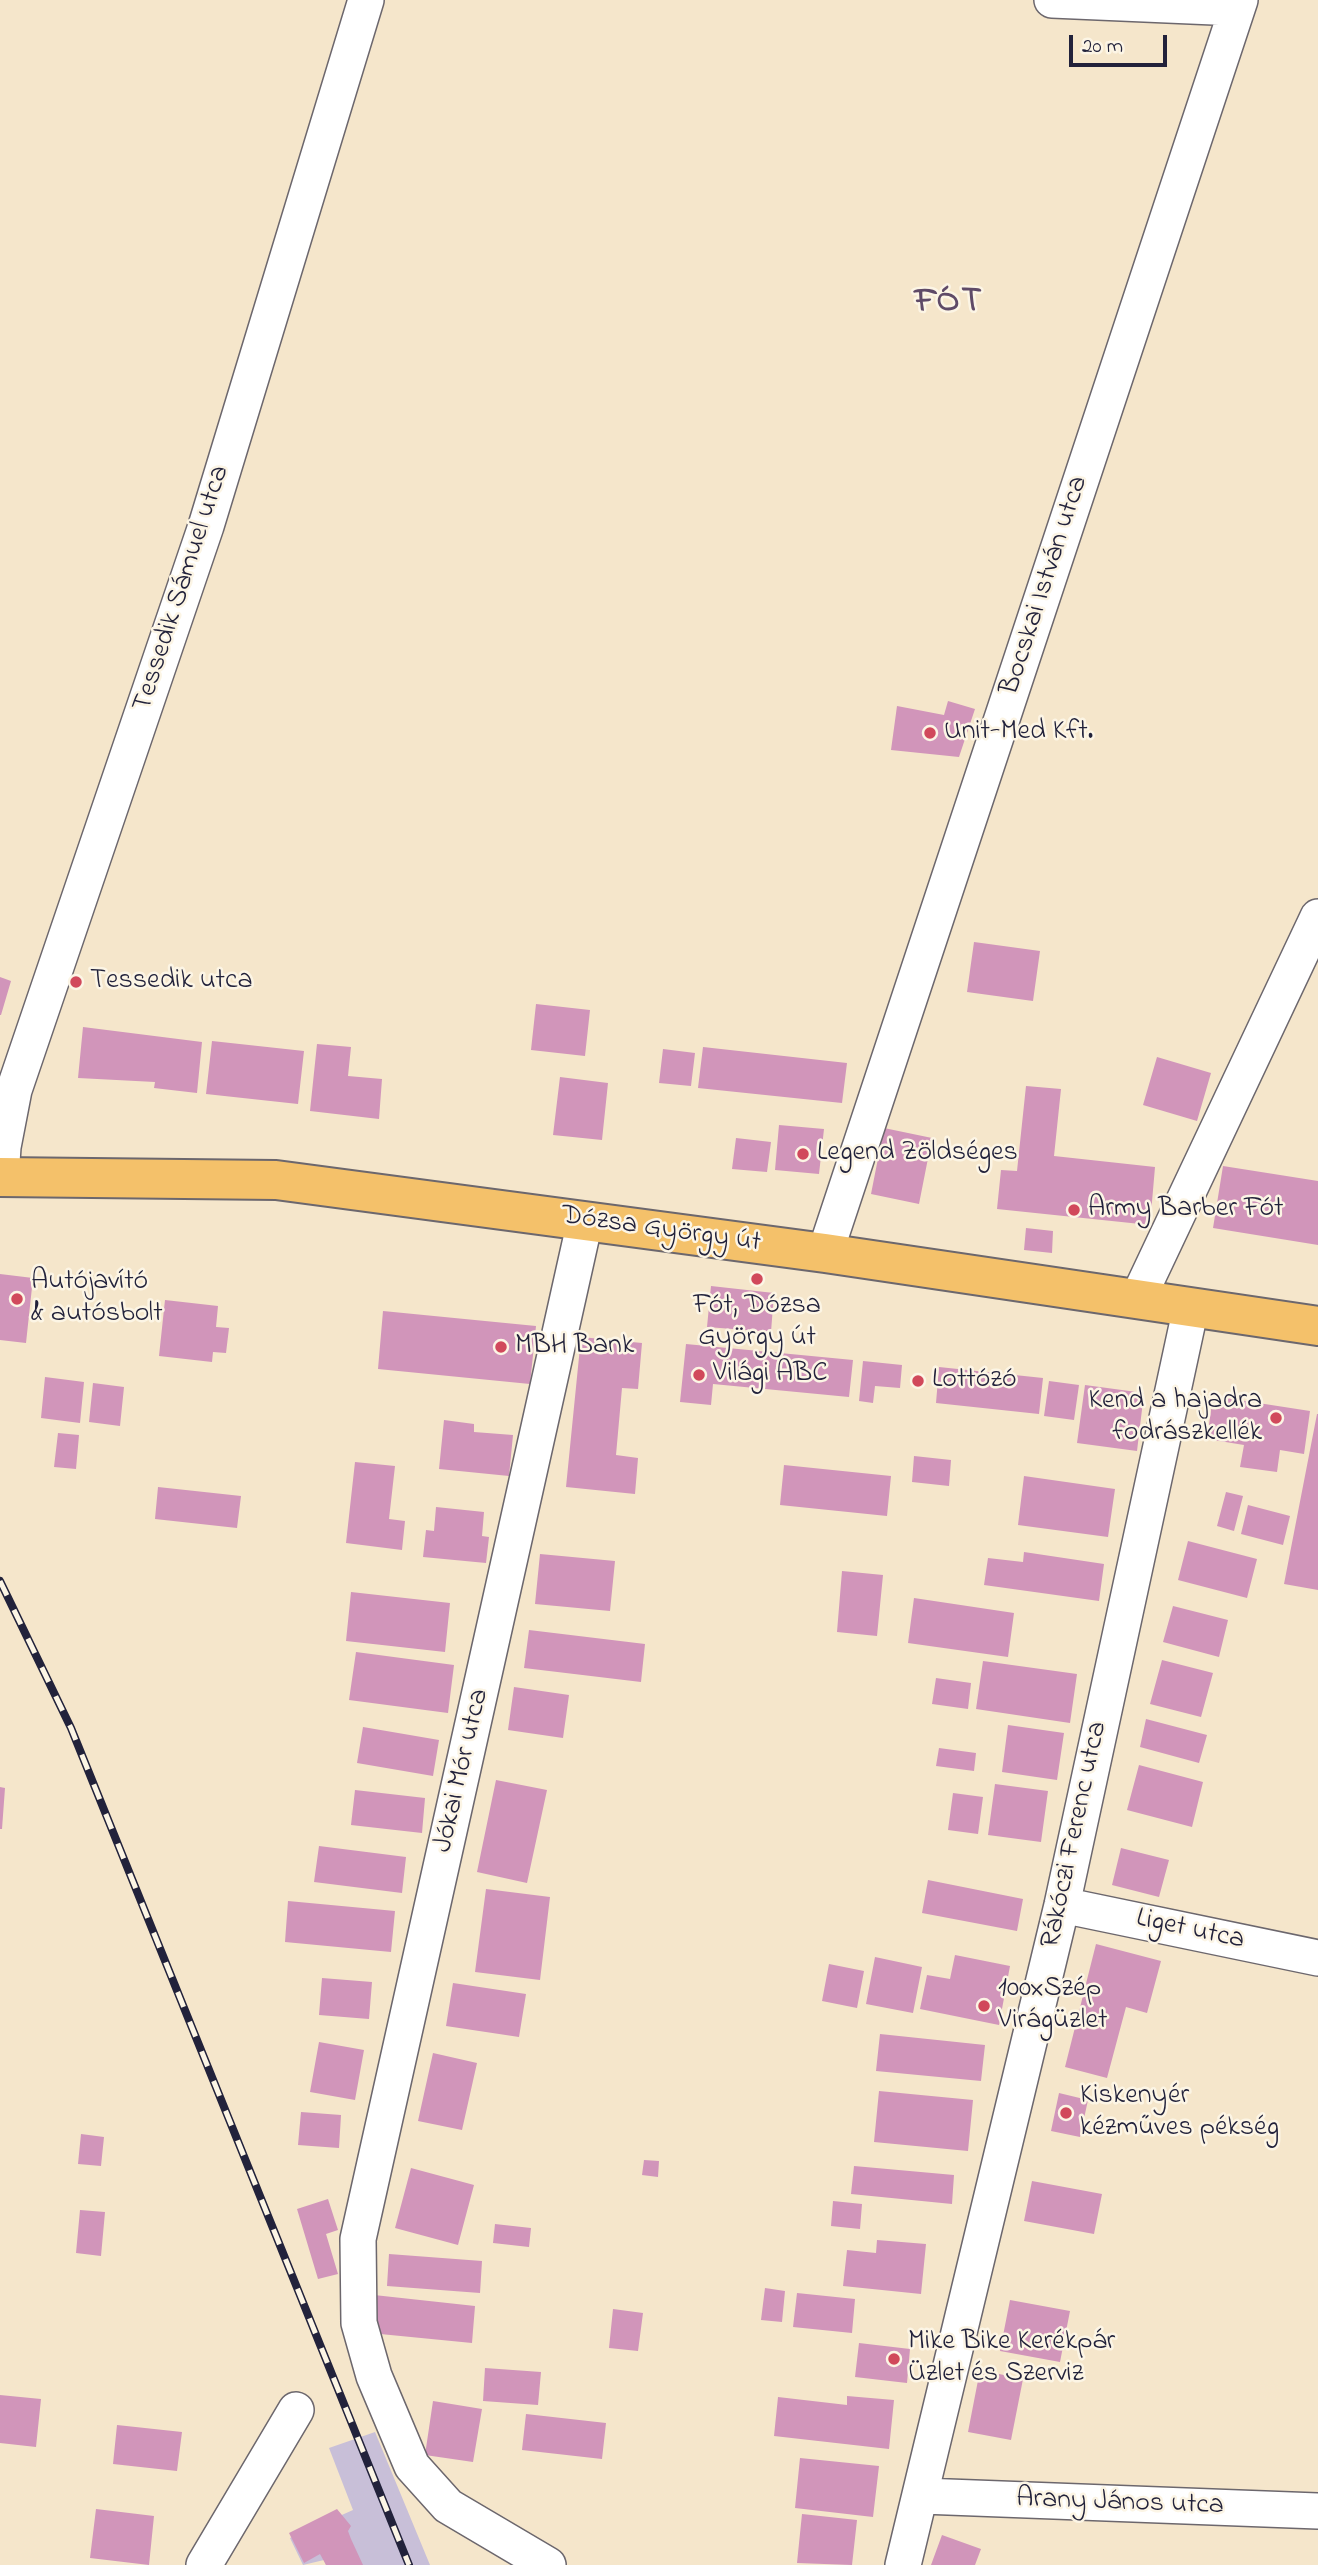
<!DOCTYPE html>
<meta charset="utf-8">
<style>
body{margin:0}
#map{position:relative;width:1318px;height:2565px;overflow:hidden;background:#f5e6cb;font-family:"Indie Flower",sans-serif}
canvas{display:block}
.scale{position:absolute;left:1069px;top:35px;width:98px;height:32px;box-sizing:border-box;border:4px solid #22223b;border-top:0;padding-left:9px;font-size:21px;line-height:24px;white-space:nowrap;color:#22223b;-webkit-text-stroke:5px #fcf5e5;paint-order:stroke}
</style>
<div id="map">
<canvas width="1318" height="2565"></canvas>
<div class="scale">20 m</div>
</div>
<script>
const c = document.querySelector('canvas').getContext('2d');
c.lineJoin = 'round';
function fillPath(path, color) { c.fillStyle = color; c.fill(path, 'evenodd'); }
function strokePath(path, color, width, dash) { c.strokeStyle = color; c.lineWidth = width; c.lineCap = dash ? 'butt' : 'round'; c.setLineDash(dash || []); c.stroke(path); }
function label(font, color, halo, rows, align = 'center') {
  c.font = font + ' "Indie Flower",sans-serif'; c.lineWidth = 5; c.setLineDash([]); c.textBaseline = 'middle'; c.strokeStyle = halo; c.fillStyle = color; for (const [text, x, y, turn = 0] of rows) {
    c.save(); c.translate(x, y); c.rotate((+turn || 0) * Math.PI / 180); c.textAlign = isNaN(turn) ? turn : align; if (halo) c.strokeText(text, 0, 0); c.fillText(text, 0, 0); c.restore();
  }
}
fillPath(new Path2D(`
 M 375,2432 L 430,2565 L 326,2565 L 324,2560 L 303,2565 L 290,2538 L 353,2510 L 329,2448 Z`), '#c8bfd8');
fillPath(new Path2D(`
 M 948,701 L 975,709 L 959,757 L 891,750 L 897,706 L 944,715 Z
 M 974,942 L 1040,951 L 1033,1001 L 967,992 Z
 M 0,977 L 11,981 L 1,1015 L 0,1015 Z
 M 536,1004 L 590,1010 L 585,1056 L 531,1050 Z
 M 83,1027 L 202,1042 L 197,1093 L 154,1088 L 155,1082 L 78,1078 Z
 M 212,1041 L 304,1051 L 298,1104 L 206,1094 Z
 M 317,1044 L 351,1047 L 348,1076 L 382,1079 L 379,1119 L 310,1111 Z
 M 703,1047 L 847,1063 L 842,1103 L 698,1088 Z
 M 663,1049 L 695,1053 L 691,1086 L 659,1083 Z
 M 1157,1057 L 1211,1073 L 1197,1121 L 1143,1105 Z
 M 560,1077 L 608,1083 L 602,1140 L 553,1135 Z
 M 1026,1086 L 1061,1089 L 1054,1156 L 1155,1167 L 1150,1225 L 997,1209 L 1001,1170 L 1017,1171 Z
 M 779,1125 L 824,1129 L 819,1174 L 775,1170 Z
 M 884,1128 L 932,1138 L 919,1204 L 871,1194 Z
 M 736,1138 L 771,1142 L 767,1172 L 732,1169 Z
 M 1223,1166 L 1318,1181 L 1318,1245 L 1213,1228 Z
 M 1026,1228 L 1053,1231 L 1052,1253 L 1024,1250 Z
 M 0,1274 L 33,1278 L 26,1343 L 0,1340 Z
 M 711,1286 L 774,1293 L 771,1332 L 707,1327 Z
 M 165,1300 L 218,1306 L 216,1327 L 229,1328 L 226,1353 L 213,1352 L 212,1362 L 159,1356 Z
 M 383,1311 L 536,1326 L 530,1384 L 378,1369 Z
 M 581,1337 L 642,1343 L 638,1389 L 622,1388 L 616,1455 L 638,1458 L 635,1494 L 566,1487 Z
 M 686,1344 L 853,1360 L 849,1397 L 713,1384 L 711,1405 L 680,1402 Z
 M 863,1361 L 902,1365 L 900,1388 L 875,1386 L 873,1403 L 859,1401 Z
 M 939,1367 L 1043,1378 L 1039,1414 L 936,1403 Z
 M 45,1377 L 84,1382 L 80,1423 L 41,1418 Z
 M 1049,1381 L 1079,1385 L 1074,1420 L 1044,1416 Z
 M 93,1383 L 124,1387 L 120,1426 L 89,1422 Z
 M 1085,1385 L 1144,1393 L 1137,1451 L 1077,1443 Z
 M 1213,1396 L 1310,1411 L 1304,1454 L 1280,1450 L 1277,1472 L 1240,1467 L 1244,1445 L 1207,1439 Z
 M 1317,1414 L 1318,1414 L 1318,1590 L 1284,1584 Z
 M 444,1420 L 474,1424 L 474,1432 L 513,1435 L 509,1476 L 439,1469 Z
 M 58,1433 L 79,1435 L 76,1469 L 54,1467 Z
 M 914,1456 L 951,1460 L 949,1486 L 912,1482 Z
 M 355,1462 L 395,1466 L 389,1519 L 405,1521 L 402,1550 L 346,1543 Z
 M 784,1465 L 891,1476 L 887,1516 L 780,1505 Z
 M 1024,1476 L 1115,1489 L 1108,1537 L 1018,1525 Z
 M 158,1487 L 241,1496 L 237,1528 L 155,1519 Z
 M 1226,1492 L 1243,1496 L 1234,1531 L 1217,1526 Z
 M 1248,1505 L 1290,1516 L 1283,1545 L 1241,1534 Z
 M 436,1507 L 484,1512 L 482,1536 L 489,1537 L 486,1563 L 423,1557 L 426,1530 L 434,1531 Z
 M 1188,1541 L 1257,1559 L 1247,1598 L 1178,1580 Z
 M 1024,1552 L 1104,1564 L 1099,1601 L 984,1585 L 988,1558 L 1023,1562 Z
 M 540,1554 L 615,1561 L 610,1611 L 535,1604 Z
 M 842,1571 L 883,1575 L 877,1636 L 837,1632 Z
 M 351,1592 L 450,1603 L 445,1652 L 346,1641 Z
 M 914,1598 L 1014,1613 L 1008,1657 L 908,1643 Z
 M 1173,1606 L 1228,1620 L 1219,1657 L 1163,1642 Z
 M 529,1630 L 645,1644 L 641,1682 L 524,1668 Z
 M 356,1652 L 454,1665 L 448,1713 L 349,1700 Z
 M 1162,1660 L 1213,1673 L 1201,1717 L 1150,1704 Z
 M 983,1661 L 1077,1674 L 1070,1723 L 976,1709 Z
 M 936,1678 L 971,1683 L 968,1709 L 932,1704 Z
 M 514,1687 L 569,1695 L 563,1738 L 508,1730 Z
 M 1146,1719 L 1207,1735 L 1199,1763 L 1140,1747 Z
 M 1008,1725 L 1064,1733 L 1057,1780 L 1002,1772 Z
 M 363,1727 L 439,1740 L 433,1776 L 357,1763 Z
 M 939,1748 L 976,1753 L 974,1771 L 936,1766 Z
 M 1139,1765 L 1203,1782 L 1192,1827 L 1127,1810 Z
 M 496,1780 L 547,1790 L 527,1883 L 477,1872 Z
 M 995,1784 L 1048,1791 L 1041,1842 L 988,1835 Z
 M 0,1787 L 5,1788 L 2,1829 L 0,1829 Z
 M 355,1790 L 425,1798 L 422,1833 L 351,1825 Z
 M 953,1793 L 983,1797 L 978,1834 L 948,1830 Z
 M 319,1846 L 406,1857 L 402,1893 L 314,1882 Z
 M 1121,1848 L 1169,1860 L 1159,1897 L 1112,1885 Z
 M 928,1880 L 1023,1899 L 1017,1931 L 922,1913 Z
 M 486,1889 L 550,1897 L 540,1980 L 475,1972 Z
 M 288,1901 L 395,1911 L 391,1952 L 285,1942 Z
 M 1096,1944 L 1161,1961 L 1147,2013 L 1126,2007 L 1107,2078 L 1065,2067 Z
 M 955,1955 L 1010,1966 L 999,2025 L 920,2009 L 927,1975 L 950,1979 Z
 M 875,1957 L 922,1967 L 913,2013 L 866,2004 Z
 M 829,1964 L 864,1971 L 857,2008 L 822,2001 Z
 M 322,1978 L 372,1982 L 369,2019 L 319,2015 Z
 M 453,1983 L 526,1994 L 519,2037 L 446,2026 Z
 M 880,2034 L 985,2045 L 981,2081 L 876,2071 Z
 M 319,2042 L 364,2050 L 355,2100 L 310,2092 Z
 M 433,2053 L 477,2063 L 462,2130 L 418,2121 Z
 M 879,2091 L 973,2100 L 968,2151 L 874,2142 Z
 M 1059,2093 L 1088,2100 L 1080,2137 L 1051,2131 Z
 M 301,2112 L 341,2115 L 339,2148 L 298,2145 Z
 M 81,2134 L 104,2137 L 101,2166 L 78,2164 Z
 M 644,2160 L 659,2161 L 658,2177 L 642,2175 Z
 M 854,2166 L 954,2175 L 952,2204 L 851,2194 Z
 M 411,2168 L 474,2185 L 458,2245 L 395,2228 Z
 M 1032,2181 L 1102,2194 L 1094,2234 L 1024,2221 Z
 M 328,2199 L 338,2230 L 326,2234 L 338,2274 L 318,2279 L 297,2209 Z
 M 833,2201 L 862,2204 L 860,2229 L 831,2226 Z
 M 80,2210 L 105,2212 L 101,2256 L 76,2253 Z
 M 495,2224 L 531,2228 L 529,2247 L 493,2243 Z
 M 877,2240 L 926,2244 L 921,2294 L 843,2286 L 847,2250 L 876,2253 Z
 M 389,2254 L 482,2261 L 480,2293 L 387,2286 Z
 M 765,2288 L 785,2291 L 782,2322 L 761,2320 Z
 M 797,2293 L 855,2299 L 852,2333 L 793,2327 Z
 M 374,2295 L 475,2306 L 472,2343 L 370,2333 Z
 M 1010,2300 L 1070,2311 L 1060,2362 L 1000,2351 Z
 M 613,2309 L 643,2313 L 638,2351 L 609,2348 Z
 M 859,2343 L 910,2349 L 907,2383 L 855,2377 Z
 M 485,2368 L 541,2372 L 538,2405 L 483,2401 Z
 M 980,2370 L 1023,2379 L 1011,2440 L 968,2432 Z
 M 0,2395 L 41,2399 L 36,2447 L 0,2443 Z
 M 847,2396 L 894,2400 L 889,2449 L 774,2436 L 778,2397 L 847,2405 Z
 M 433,2401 L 482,2409 L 473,2462 L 425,2455 Z
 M 526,2414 L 606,2423 L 602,2459 L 522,2450 Z
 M 117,2425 L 182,2432 L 177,2471 L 113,2464 Z
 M 800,2458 L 879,2466 L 873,2517 L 795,2508 Z
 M 96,2509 L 154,2516 L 149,2565 L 90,2558 Z
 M 337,2509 L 351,2526 L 348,2531 L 351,2539 L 363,2565 L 326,2565 L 320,2554 L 304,2563 L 289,2533 Z
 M 802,2514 L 857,2520 L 852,2565 L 797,2563 Z
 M 942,2535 L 981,2549 L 975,2565 L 931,2565 Z`), '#d195ba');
const minor = new Path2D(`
 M 1052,0 L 1237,8
 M 1,1177 L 3,1147 L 14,1090 L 206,526 L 366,0
 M 825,1253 L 1240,0
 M 1138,1298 L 1318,917
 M 1062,1905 L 1318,1958
 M 922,2496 L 1318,2511
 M 204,2565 L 296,2410
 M 548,2565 L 448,2506 L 412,2466 L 374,2376 L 359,2323 L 358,2239 L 585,1221
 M 903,2565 L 1062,1905 L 1191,1307`);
const major = new Path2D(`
 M 0,1177 L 276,1180 L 825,1253 L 1318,1326`);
strokePath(minor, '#6c676d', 38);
strokePath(major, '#6c676d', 42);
strokePath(minor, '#fff', 35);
strokePath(major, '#f4c16a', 38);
const rail = new Path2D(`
 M 0,1581 L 71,1728 L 409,2565`);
strokePath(rail, '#22223b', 8);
strokePath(rail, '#fcf5e5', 5, [16]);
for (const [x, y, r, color] of [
 [930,733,7,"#d1495b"],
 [76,982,7,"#d1495b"],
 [803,1154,7,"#d1495b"],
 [1074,1210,7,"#d1495b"],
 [757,1279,7,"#d1495b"],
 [17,1299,7,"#d1495b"],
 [501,1347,7,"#d1495b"],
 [699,1375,7,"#d1495b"],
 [918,1381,7,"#d1495b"],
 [1276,1418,7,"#d1495b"],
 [984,2006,7,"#d1495b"],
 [1066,2113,7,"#d1495b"],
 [894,2359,7,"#d1495b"]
]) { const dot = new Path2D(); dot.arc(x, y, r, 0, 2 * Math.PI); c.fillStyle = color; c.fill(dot); strokePath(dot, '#fcf5e5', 2.5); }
label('28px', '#22223b', '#fcf5e5', [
 ["Bocskai István utca",1046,586,-72],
 ["Tessedik Sámuel utca",183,589,-72],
 ["Dózsa György út",661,1231,8],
 ["Jókai Mór utca",463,1771,-77],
 ["Rákóczi Ferenc utca",1076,1835,-78],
 ["Liget utca",1190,1931,12],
 ["Arany János utca",1120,2504,2]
]);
label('28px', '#22223b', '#fcf5e5', [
 ["Unit-Med Kft.",944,733],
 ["Tessedik utca",90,982],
 ["Legend Zöldséges",817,1154],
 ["Army Barber Fót",1088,1210],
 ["Autójavító",31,1283],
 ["& autósbolt",31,1315],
 ["Fót, Dózsa",757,1307,"center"],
 ["György út",757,1339,"center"],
 ["MBH Bank",515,1347],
 ["Világi ABC",713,1375],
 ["Lottózó",932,1381],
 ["Kend a hajadra",1262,1402,"right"],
 ["fodrászkellék",1262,1434,"right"],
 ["100xSzép",998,1990],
 ["Virágüzlet",998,2022],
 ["Kiskenyér",1080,2097],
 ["kézműves pékség",1080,2129],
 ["Mike Bike Kerékpár",908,2343],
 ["Üzlet és Szerviz",908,2375]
], 'left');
c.letterSpacing = '2px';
label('bold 35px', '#5f4a67', '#fcf5e5', [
 ["FÓT",949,304]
]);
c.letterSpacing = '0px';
</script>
